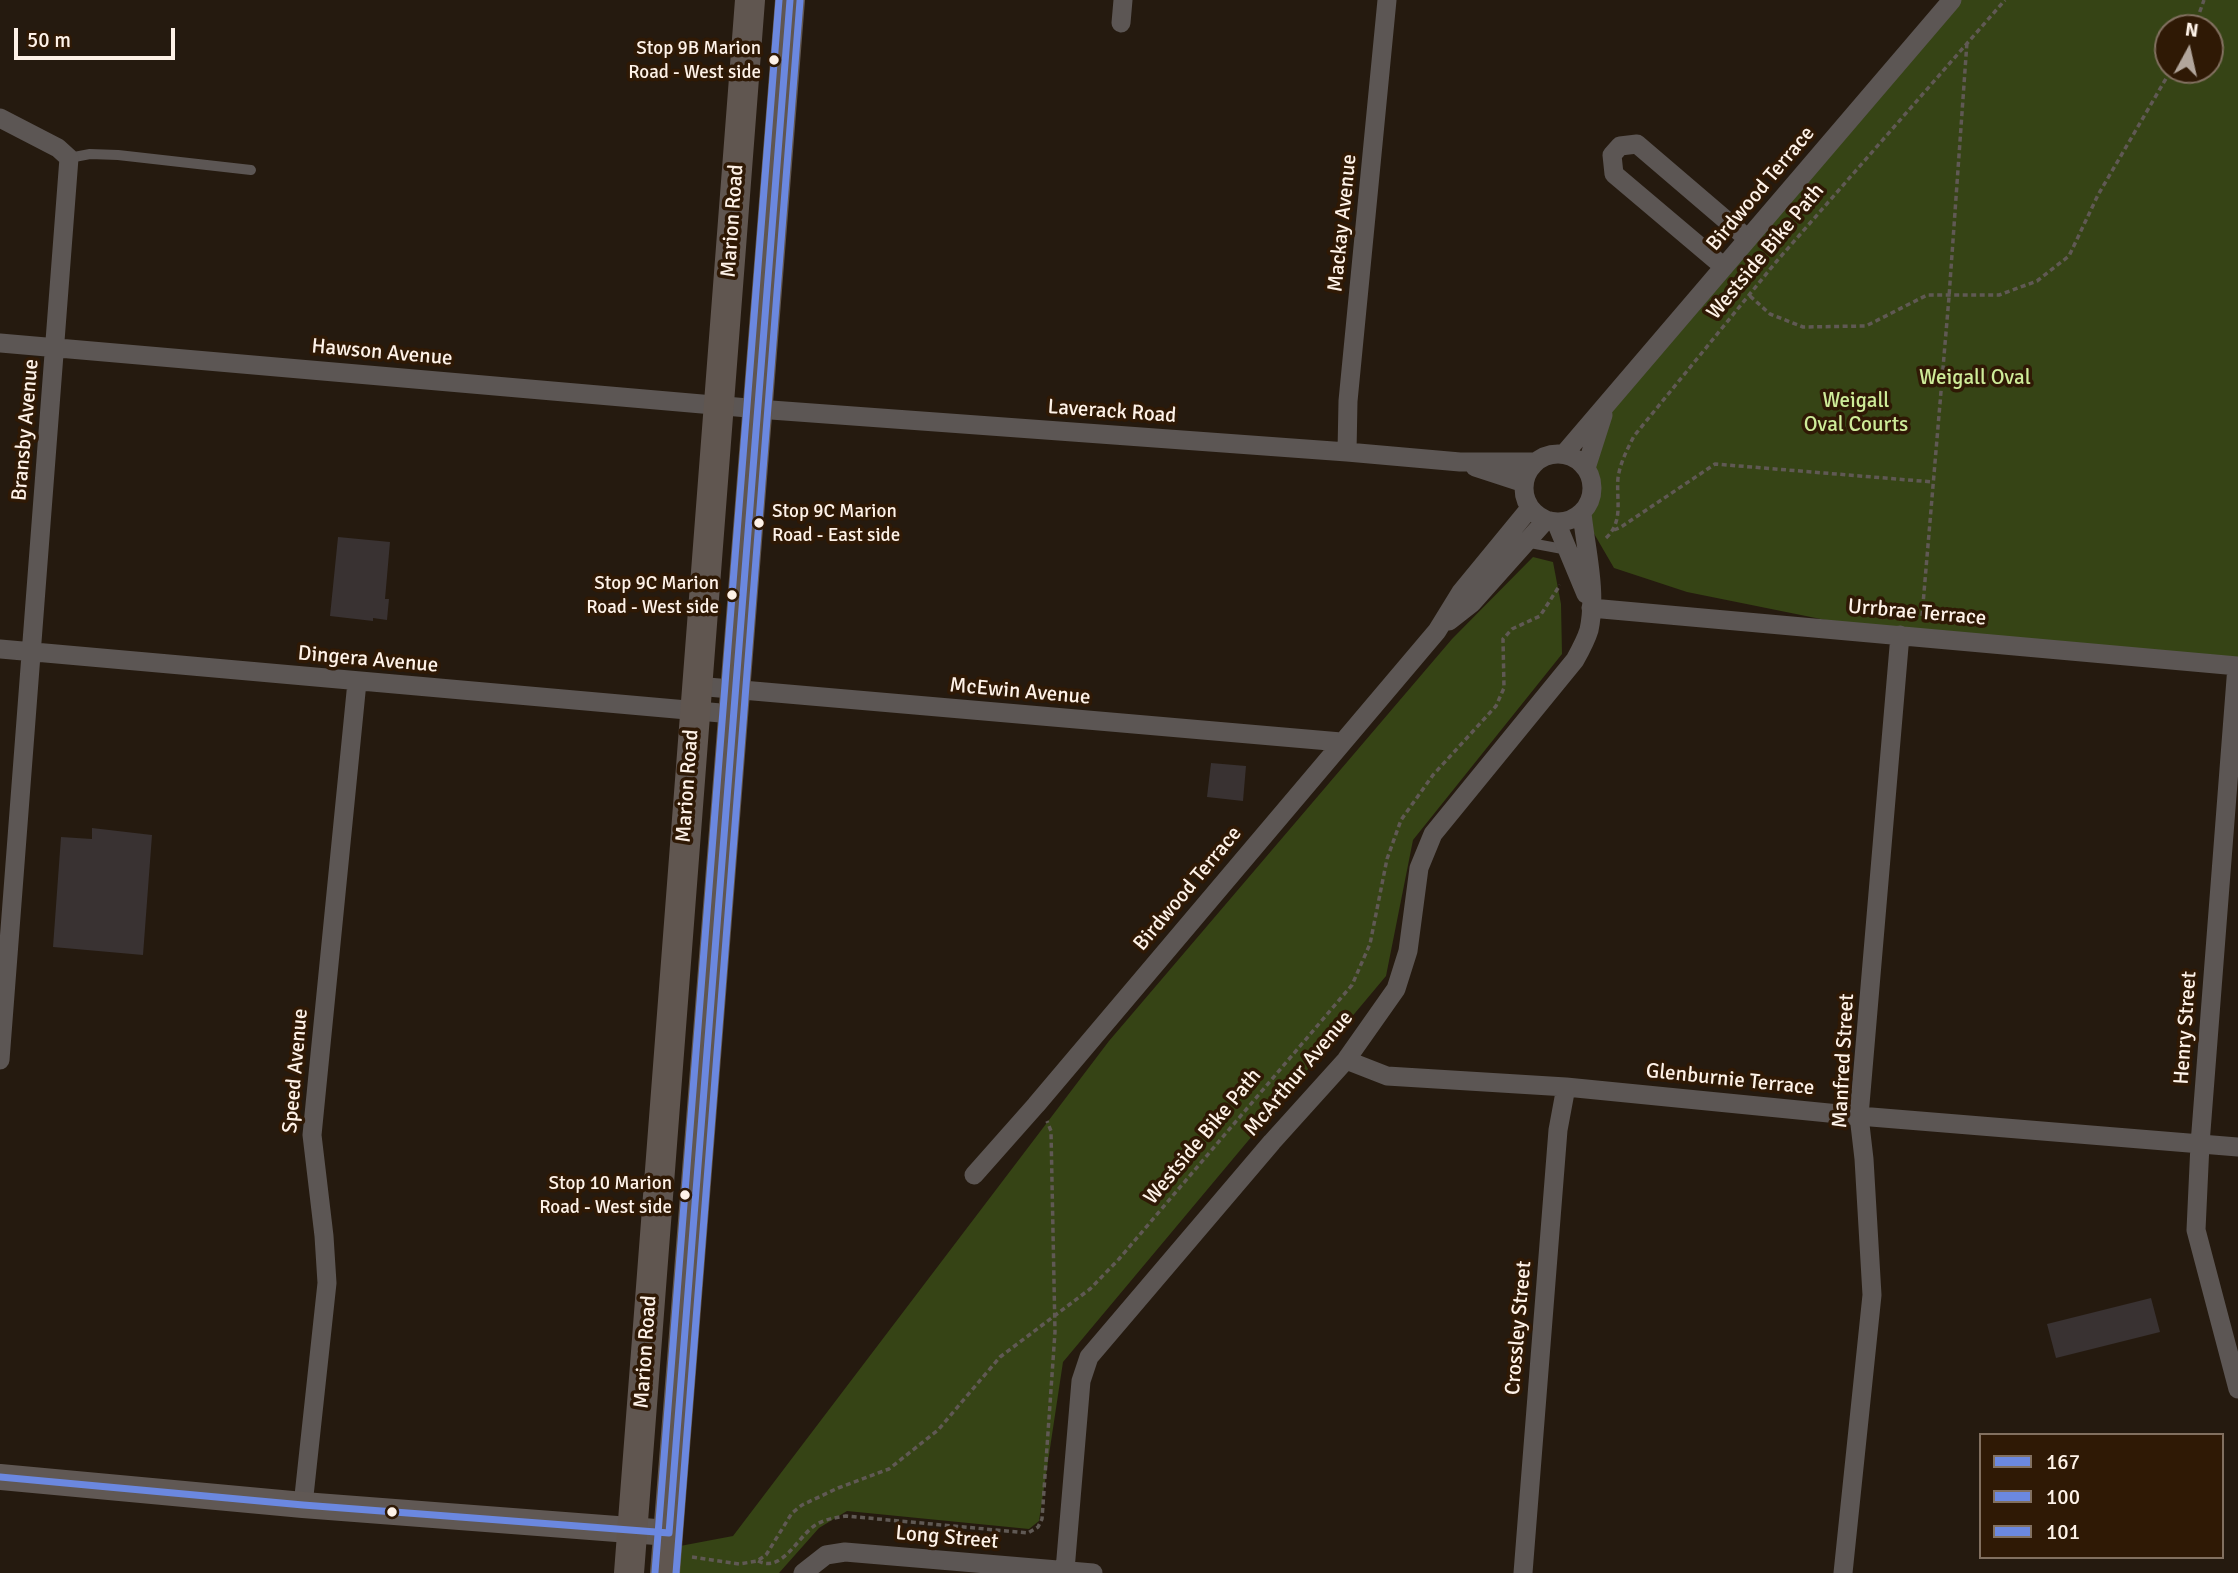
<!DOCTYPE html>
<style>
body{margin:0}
#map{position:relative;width:2238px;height:1573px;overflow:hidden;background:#251a0f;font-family:Signika,sans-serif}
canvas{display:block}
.legend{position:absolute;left:1979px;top:1433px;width:245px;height:126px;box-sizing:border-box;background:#2f1905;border:2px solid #827060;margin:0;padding:9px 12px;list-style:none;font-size:21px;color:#fef2e8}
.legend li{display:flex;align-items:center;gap:14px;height:35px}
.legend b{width:35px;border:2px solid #827060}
.north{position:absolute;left:2154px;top:14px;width:70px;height:70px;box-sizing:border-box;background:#2f1905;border:2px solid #827060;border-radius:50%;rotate:8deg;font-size:19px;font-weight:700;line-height:28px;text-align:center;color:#fef2e8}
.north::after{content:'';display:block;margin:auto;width:24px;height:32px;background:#b2a69c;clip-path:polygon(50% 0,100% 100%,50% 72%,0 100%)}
.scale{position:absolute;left:14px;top:28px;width:161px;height:32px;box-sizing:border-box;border:4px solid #fef2e8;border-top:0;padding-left:9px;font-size:21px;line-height:24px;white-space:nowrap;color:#fef2e8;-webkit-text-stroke:5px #2f1905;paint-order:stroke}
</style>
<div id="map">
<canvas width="2238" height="1573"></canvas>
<ul class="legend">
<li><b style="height:9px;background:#6b88e0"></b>167</li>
<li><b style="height:9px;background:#6b88e0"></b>100</li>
<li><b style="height:9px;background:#6b88e0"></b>101</li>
</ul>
<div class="north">N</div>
<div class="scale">50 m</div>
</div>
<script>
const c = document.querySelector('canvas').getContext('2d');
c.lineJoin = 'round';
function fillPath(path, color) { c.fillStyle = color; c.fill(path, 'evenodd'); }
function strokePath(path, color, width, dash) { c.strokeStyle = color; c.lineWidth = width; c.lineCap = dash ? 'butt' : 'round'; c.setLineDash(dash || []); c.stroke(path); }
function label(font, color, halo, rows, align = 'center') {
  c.font = font + ' Signika,sans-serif'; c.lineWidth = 7; c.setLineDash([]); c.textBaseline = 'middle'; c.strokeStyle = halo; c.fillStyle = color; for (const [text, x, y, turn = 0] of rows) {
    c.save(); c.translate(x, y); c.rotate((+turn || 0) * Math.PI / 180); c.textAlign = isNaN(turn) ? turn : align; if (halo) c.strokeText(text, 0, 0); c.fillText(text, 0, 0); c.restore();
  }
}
fillPath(new Path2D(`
 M 1952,0 L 2238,0 L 2238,663 L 1900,635 L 1687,592 L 1614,568 L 1582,513 C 1592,495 1594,487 1586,468 L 1605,407 ZM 2168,28 L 2210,28 L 2210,70 L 2168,70 Z
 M 1533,557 L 1553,562 L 1561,604 L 1562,654 L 1413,840 L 1386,976 L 1063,1362 L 1039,1521 L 1029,1529 L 847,1511 L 819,1528 L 779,1573 L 678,1573 L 680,1546 L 733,1536 L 1109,1041 L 1452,639 Z`), '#364415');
fillPath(new Path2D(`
 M 338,537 L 390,542 L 385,599 L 389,599 L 387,620 L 373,618 L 373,621 L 330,616 Z
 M 1211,763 L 1246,766 L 1243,801 L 1207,797 Z
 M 92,828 L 152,835 L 143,955 L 53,947 L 61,837 L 92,839 Z
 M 2151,1298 L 2160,1332 L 2056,1358 L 2047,1324 Z`), '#393232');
strokePath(new Path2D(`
 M 2194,28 L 2204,0
 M 1750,296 L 1770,314 L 1803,327 L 1866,326 L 1927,295 L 1999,295 L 2037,281 L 2069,256 L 2098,195 L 2171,70
 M 1614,530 L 1621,527 L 1715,464 L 1933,482
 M 1606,538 C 1624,521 1616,500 1618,478 C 1620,463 1627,450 1634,436 L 1776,262 L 2005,0
 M 1922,616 L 1949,297 L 1967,42
 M 692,1557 L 739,1564 L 757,1561 L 766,1555 L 792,1513 L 802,1505 L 838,1488 L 889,1469 L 938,1430 L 1000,1357 L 1090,1289 L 1119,1259 L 1352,985 L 1370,944 L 1387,859 L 1401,820 L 1433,775 L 1496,706 L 1504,688 L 1503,639 L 1512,629 L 1540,616 L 1560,585
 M 758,1561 C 782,1573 797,1538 814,1526 C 824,1519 834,1518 846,1516 L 1028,1533 L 1038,1527 L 1042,1519 L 1055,1332 L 1051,1131 L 1047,1121`), '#605954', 3.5, [5, 3.5]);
strokePath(new Path2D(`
 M 69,158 L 90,154 L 118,155 L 251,170
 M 1525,542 L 1568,550`), '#5c5654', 10);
strokePath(new Path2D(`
 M 1121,23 L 1123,0
 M 0,118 L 58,148 L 69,158 L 0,1060
 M 1724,267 L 1614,174 L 1612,155 L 1620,146 L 1637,144 L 1748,239
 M 0,343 L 771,410 L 1347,452 L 1460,462 L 1536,462
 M 1347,452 L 1348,401 L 1387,0
 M1524 488a34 34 0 1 1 68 0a34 34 0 1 1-68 0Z
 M 1564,454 L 1952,0
 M 1475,467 L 1524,483
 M 1586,468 L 1603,415
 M 1556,522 L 1586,594
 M 1591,608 L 2238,666
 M 1449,621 L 1472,603 L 1546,520
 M 0,649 L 732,714
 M 2237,666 L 2200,1144 L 2196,1230 L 2238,1389
 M 696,686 L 1341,742
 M 1346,1060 L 1387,1076 L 1566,1087 L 1859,1116 L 2238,1147
 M 974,1175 L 1036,1105 L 1437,631 L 1461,592 L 1530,508
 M 303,1505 L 327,1283 L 324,1236 L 312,1135 L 357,682
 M 1065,1570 L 1081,1381 L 1089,1357 L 1272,1142 L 1346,1060 L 1396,989 L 1408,951 L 1419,868 L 1433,834 L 1575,660 C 1580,651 1586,640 1589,630 C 1597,592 1586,551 1582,513
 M 803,1573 L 826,1555 L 845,1552 L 1093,1573
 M 1523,1573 L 1558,1130 L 1566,1087
 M 1843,1573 L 1872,1295 L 1864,1159 L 1859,1116 L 1900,635`), '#5c5654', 19);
strokePath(new Path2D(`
 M 0,1477 L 303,1505 L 669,1533`), '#605854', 26);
strokePath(new Path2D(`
 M 629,1573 L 750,0
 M 665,1573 L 790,0`), '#605650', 30);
strokePath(new Path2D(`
 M 0,1477 L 303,1505 L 669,1533 L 790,0`), '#6b88e0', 7);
strokePath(new Path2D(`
 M 676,1573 L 800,1`), '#6b88e0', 7);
strokePath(new Path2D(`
 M 655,1572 L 779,0`), '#6b88e0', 7);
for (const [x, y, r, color] of [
 [774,60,6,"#fef2e8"],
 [759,523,6,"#fef2e8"],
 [732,595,6,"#fef2e8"],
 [685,1195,6,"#fef2e8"],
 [392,1512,6,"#fef2e8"]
]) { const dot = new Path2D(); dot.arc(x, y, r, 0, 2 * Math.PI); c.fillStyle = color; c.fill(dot); strokePath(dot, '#2f1905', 2.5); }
label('19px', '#fef2e8', '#2f1905', [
 ["Stop 9B Marion",761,49],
 ["Road - West side",761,73],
 ["Stop 9C Marion",772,512,"left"],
 ["Road - East side",772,536,"left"],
 ["Stop 9C Marion",719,584],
 ["Road - West side",719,608],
 ["Stop 10 Marion",672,1184],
 ["Road - West side",672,1208]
], 'right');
label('21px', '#fef2e8', '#2f1905', [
 ["Birdwood Terrace",1761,189,-50],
 ["Marion Road",733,221,-86],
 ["Mackay Avenue",1343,223,-84],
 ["Westside Bike Path",1766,252,-50],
 ["Hawson Avenue",382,353,5],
 ["Laverack Road",1112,412,4],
 ["Bransby Avenue",26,430,-85],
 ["Urrbrae Terrace",1917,613,5],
 ["Dingera Avenue",368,660,5],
 ["McEwin Avenue",1020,692,5],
 ["Marion Road",688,786,-86],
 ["Birdwood Terrace",1188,889,-50],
 ["Henry Street",2186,1028,-86],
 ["Manfred Street",1844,1061,-87],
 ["Speed Avenue",296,1071,-85],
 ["McArthur Avenue",1299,1074,-50],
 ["Glenburnie Terrace",1730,1080,6],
 ["Westside Bike Path",1203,1137,-50],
 ["Crossley Street",1519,1328,-85],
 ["Marion Road",646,1352,-86],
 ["Long Street",947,1538,5]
]);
label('21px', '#ceec99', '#2f1905', [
 ["Weigall Oval",1975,378],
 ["Weigall",1856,401],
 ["Oval Courts",1856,425]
]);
</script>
